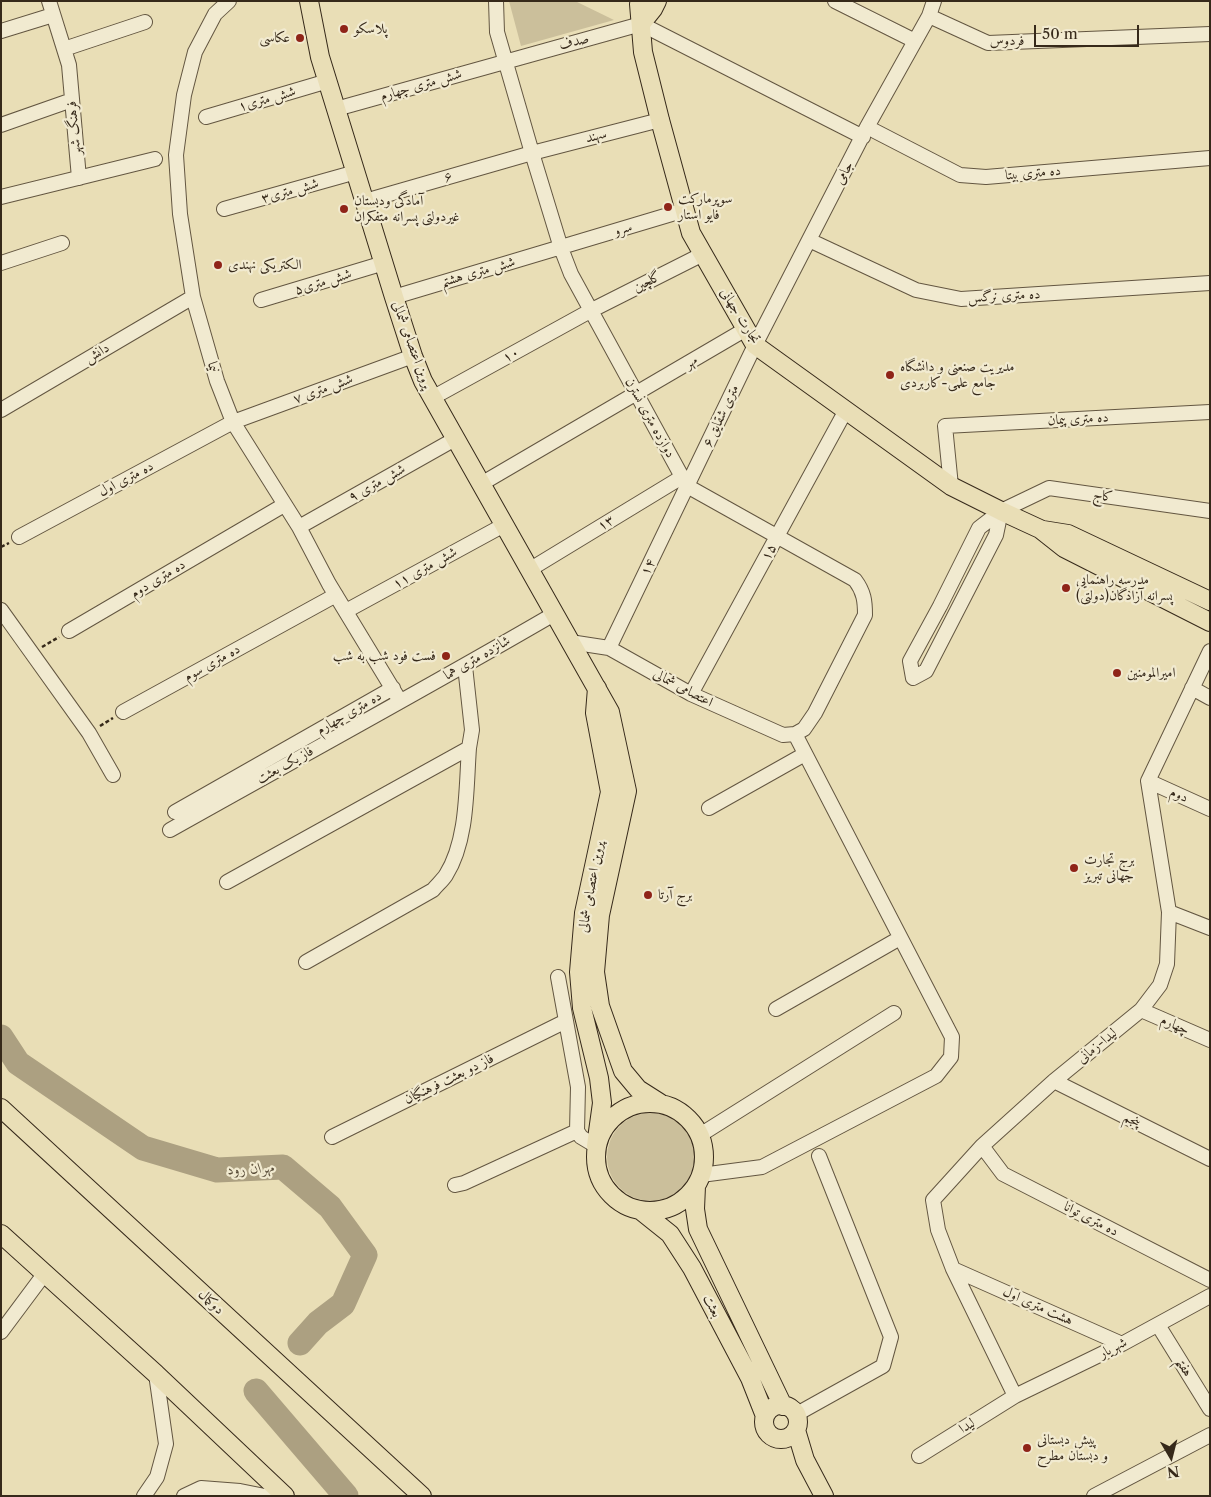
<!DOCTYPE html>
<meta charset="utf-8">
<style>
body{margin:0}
#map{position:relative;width:1211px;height:1497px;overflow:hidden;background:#e9deb6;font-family:"Libre Caslon Text",serif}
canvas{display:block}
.frame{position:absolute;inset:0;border:2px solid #36291a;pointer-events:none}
.north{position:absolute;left:1146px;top:1432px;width:50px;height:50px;-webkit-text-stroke:4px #f1ead0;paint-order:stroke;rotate:172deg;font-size:14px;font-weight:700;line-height:20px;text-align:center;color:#36291a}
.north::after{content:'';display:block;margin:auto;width:18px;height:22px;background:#36291a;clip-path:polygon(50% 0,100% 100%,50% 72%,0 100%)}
.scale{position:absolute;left:1034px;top:25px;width:105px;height:22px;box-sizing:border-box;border:2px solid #36291a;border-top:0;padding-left:6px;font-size:15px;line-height:18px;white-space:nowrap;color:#36291a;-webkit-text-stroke:4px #f1ead0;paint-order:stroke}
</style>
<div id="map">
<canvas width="1211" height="1497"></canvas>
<div class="frame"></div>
<div class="north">N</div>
<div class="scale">50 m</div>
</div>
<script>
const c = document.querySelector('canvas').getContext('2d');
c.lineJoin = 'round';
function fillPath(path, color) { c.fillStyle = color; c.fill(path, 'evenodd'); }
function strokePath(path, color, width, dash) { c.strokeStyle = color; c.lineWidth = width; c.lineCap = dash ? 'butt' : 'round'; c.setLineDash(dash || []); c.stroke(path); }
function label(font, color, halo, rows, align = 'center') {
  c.font = font + ' "Libre Caslon Text",Amiri,serif'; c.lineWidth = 4.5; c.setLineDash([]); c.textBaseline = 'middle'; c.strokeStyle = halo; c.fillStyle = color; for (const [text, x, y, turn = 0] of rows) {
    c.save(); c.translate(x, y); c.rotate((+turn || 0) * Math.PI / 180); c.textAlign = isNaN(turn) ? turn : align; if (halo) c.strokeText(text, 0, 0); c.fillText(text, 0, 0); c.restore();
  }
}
fillPath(new Path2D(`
 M 509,1 L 575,1 L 614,20 L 521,46 Z
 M607 1157a44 44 0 1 1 88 0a44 44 0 1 1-88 0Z`), '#cbbf9b');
strokePath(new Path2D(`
 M 1,1037 L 18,1063 L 143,1148 L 217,1170 L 283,1167 L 330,1207 L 365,1255 L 343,1304 L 318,1323 L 300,1343
 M 256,1391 L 346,1496`), '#aca081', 25);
const minor = new Path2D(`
 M 49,1 L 69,65 L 79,178
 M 229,1 L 215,14 L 195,52 L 184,95 L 176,155 L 180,214 L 193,297 L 217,381 L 233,422 L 299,527 L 329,584 L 400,701
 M 496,1 L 497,32 L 532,153 L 561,248 L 571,274 L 687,486 L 855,580 C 864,592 865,601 865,615 L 815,713 L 804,729 L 795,734 L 783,735 L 691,694 L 609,648 L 570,642
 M 835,1 L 915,41
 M 929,16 L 988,43 L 1210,34
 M 1,31 L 53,15
 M 64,49 L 145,22
 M 336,109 L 641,24 L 863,137
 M 206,117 L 328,81
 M 1,125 L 72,100
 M 867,127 L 960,175 L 986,177 L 1210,158
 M 1,197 L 155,159
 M 365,201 L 532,153 L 660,120
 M 224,209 L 356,172
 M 809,240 L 916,290 L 961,299 L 1210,283
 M 1,263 L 62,243
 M 394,297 L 685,210
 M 261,300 L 384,263
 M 432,398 L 590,311 L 703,254
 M 1,410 L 193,297
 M 481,484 L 746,329
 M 951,486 L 945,426 L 1210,412
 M 1001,511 L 996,535 L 926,671 L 913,678 L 910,661 L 940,606 L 979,528 L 1001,511 L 1049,488 L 1210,511
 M 299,527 L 455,439
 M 19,537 L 233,422 L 413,356
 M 529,570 L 682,477
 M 1,610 L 89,733 L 113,775
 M 346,611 L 504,525
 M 69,631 L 284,505
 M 609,648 L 755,345 L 867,127 L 929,16 L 934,1
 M 1192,688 L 1210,698
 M 691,694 L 846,410
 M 123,712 L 336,595
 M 1148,781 L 1210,809
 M 709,808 L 805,754
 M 175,812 L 393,688
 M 170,830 C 298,758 427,688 554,614
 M 227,882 L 469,748 L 472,730 L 465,666
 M 1169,912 L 1210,928
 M 306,962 L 433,890 C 437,885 442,881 446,875 C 468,840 466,788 469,748
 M 558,977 L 578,1087 L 577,1131 L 581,1137 L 596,1146
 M 776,1009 L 900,938
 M 1141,1010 L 1210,1040
 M 1054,1081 L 1210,1159
 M 700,1135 L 894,1013
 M 332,1137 L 566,1021
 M 982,1146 L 1003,1174 L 1210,1280
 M 701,1175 L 762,1167 L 936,1076 L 951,1057 L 952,1037 L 795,734
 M 455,1185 L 464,1183 L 577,1131
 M 953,1269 L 1122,1344
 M 1158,1325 L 1210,1409
 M 1,1332 L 45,1273
 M 1015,1396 L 953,1269 L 938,1230 L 933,1200 L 982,1146 L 1054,1081 L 1141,1010 L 1160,985 L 1167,964 L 1169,912 L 1148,781 L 1210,651
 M 795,1415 L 883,1366 L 891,1337 L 819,1156
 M 919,1456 L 1015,1396 L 1122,1344 L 1210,1296
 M 144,1496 L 157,1477 L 166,1444 L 156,1374
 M 184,1496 L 201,1488 L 240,1491 L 265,1496
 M 1094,1496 L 1210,1435`);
const major = new Path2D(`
 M 309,1 L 320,57 L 394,297 L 413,356 L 423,381 L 610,712 L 627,791 L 600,915 L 595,972 L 600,1006 L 623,1071 L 638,1089 L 660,1103
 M 641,1 L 639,4 L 643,52 L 660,120 L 691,233 L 755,345 L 951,486 L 1001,511 L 1040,529 L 1064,548 L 1210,622
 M 641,24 L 653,9 L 657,1
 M 1043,530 L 1068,534 L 1210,601
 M596 1157a54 54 0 1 1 108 0a54 54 0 1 1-108 0Z
 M 1,1108 L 422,1496
 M 596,1146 L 602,1103 L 599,1078 L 582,1008 L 579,972 L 584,913 L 610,792 L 595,713 L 597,688
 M 696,1186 L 695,1209 L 698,1229 L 783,1406
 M 640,1210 L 670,1234 L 692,1268 L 750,1378 L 765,1416
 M 1,1234 L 156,1374 L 285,1496
 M764 1422a17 17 0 1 1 34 0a17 17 0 1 1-34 0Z
 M 796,1430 L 805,1460 L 824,1496`);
strokePath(minor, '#635641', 16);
strokePath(major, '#36291a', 20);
strokePath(new Path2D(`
 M 1,547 L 9,543
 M 42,647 L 59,637
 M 100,726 L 113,718`), '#36291a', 2.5, [4, 2.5]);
strokePath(minor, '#f1ead0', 14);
strokePath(major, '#e9deb6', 18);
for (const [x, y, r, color] of [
 [344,29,5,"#8f2418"],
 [300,38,5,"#8f2418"],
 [668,207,5,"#8f2418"],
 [344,209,5,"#8f2418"],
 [218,265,5,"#8f2418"],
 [890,375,5,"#8f2418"],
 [1066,588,5,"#8f2418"],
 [446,656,5,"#8f2418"],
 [1117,673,5,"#8f2418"],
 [1074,868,5,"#8f2418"],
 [648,895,5,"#8f2418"],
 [1027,1448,5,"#8f2418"]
]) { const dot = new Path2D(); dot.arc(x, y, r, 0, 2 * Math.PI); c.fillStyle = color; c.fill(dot); strokePath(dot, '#f1ead0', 2); }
label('14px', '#36291a', '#f1ead0', [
 ["پلاسکو",354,29],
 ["عکاسی",290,38,"right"],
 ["سوپرمارکت",678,199],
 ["فایو استار",678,215],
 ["آمادگی ودبستان",354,201],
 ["غیردولتی پسرانه متفکران",354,217],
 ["الکتریکی نهندی",228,265],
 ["مدیریت صنعنی و دانشگاه",900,367],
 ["جامع علمی-کاربردی",900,383],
 ["مدرسه راهنمایی",1076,580],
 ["پسرانه آزادگان(دولتی)",1076,596],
 ["فست فود شب به شب",436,656,"right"],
 ["امیرالمومنین",1127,673],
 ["برج تجارت",1084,860],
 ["جهانی تبریز",1084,876],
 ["برج آرتا",658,895],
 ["پیش دبستانی",1037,1440],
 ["و دبستان مطرح",1037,1456]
], 'left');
label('14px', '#36291a', '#f1ead0', [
 ["فردوس",1007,41],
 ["صدف",574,42,-15],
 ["شش متری چهارم",421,85,-16],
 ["شش متری۱",267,99,-16],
 ["فرهنگ شهر",74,128,-95],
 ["سهند",596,136,-15],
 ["جامی",844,173,-63],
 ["ده متری بیتا",1033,173,-5],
 ["۶",448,177,-16],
 ["شش متری۳",290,191,-16],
 ["سرو",623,229,-17],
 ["شش متری هشتم",478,272,-16],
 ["۵شش متری",323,282,-17],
 ["گلچین",647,282,-27],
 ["ده متری نرگس",1004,296,-3],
 ["تجارت جهانی",740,316,58],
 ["پروین اعتصامی شمالی",412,345,70],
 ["دانش",97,353,-30],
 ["۱۰",511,355,-29],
 ["مهر",691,362,-30],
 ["نیما",213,367,75],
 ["۷ شش متری",323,389,-20],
 ["۶ متری شقایق",721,416,-65],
 ["دوازده متری نسترن",650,418,61],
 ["ده متری پیمان",1078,419,-3],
 ["ده متری اول",126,479,-28],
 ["۹ شش متری",377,483,-29],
 ["کاج",1103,496,8],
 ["۱۳",606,523,-31],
 ["۱۵",769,552,-61],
 ["۱۴",648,567,-64],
 ["۱۱ شش متری",425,568,-29],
 ["ده متری دوم",158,579,-31],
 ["شانزده متری هما",477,658,-30],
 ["ده متری سوم",212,663,-29],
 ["اعتصامی شمالی",683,688,28],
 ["ده متری چهارم",349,713,-30],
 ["فاز یک بعثت",285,765,-29],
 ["دوم",1179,795,24],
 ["پروین اعتصامی شمالی",591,887,-80],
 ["چهارم",1175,1025,24],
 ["لیدا-زمانی",1097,1046,-39],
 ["فاز دو بعثت فرهنگیان",449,1079,-26],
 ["پنجم",1132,1120,27],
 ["ده متری توانا",1091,1219,27],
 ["دوکمال",211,1302,43],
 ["بعثت",712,1306,62],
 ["هشت متری اول",1038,1306,24],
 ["شهریار",1113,1348,-27],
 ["هفتم",1184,1367,58],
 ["لیدا",967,1426,-32]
]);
label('italic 15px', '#594d39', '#f1ead0', [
 ["مهران رود",251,1169,-3]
]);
</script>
